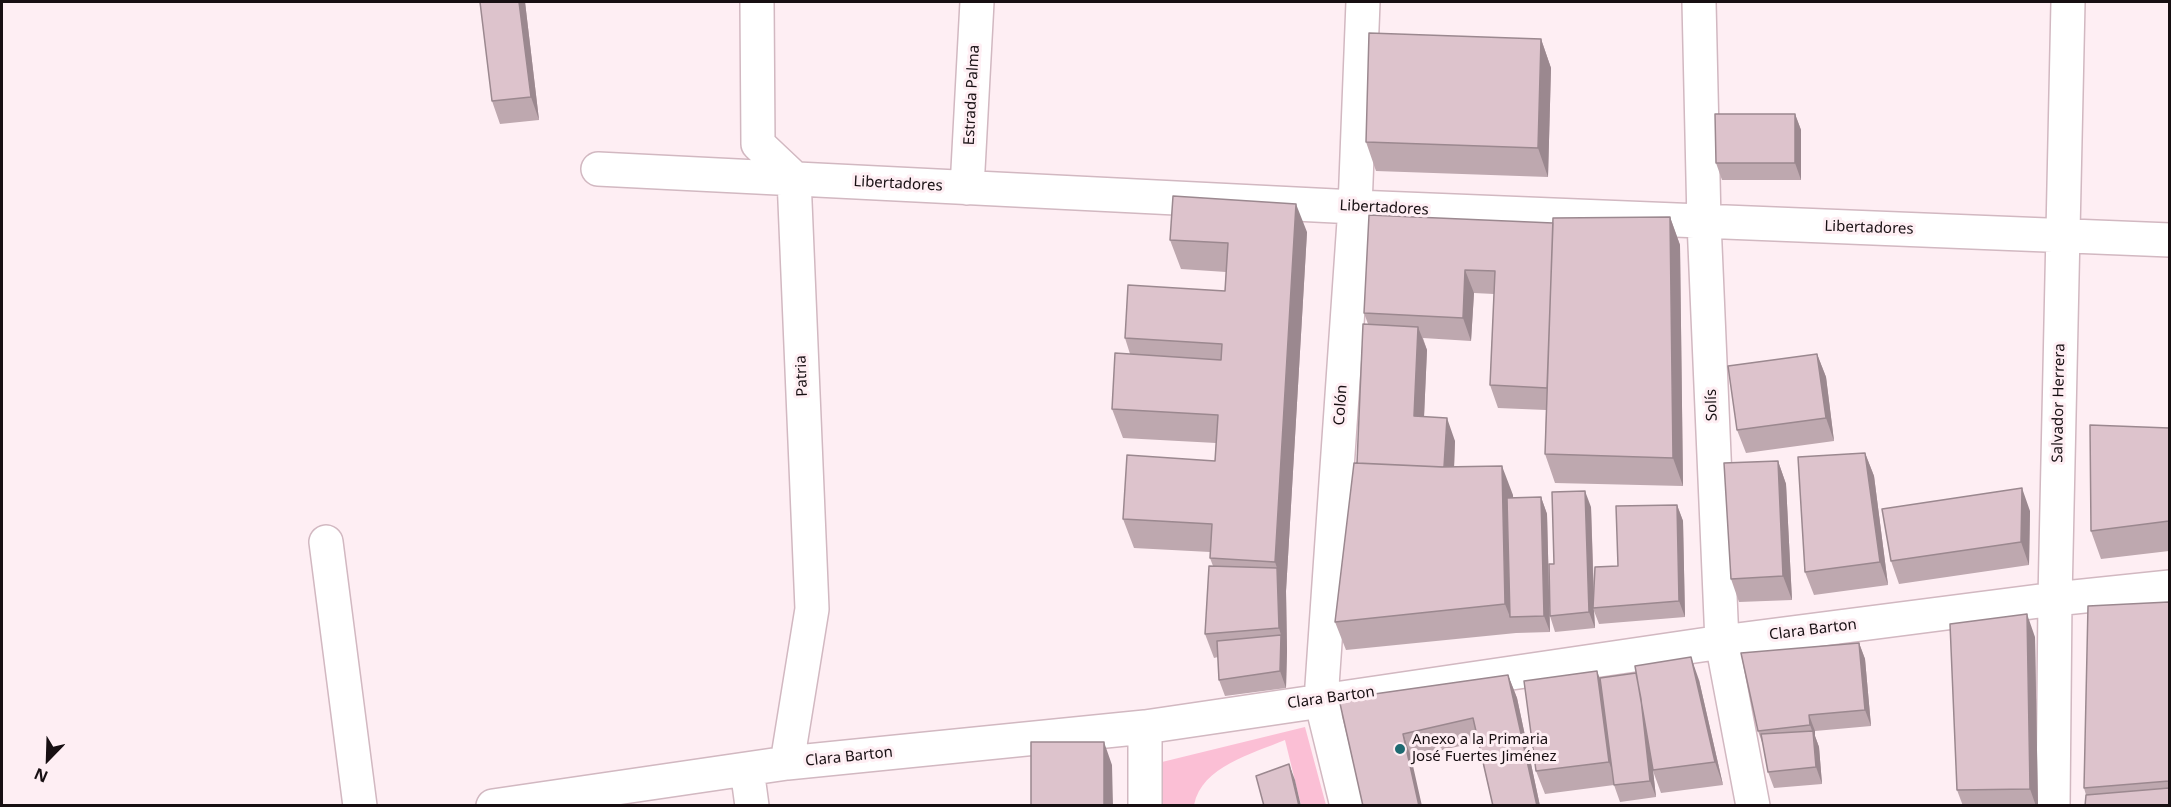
<!DOCTYPE html>
<meta charset="utf-8">
<style>
body{margin:0}
#map{position:relative;width:2171px;height:807px;overflow:hidden;background:#feeef3;font-family:"Noto Sans",sans-serif}
canvas{display:block}
.frame{position:absolute;inset:0;border:3px solid #170f12;pointer-events:none}
.north{position:absolute;left:18px;top:729px;width:60px;height:60px;-webkit-text-stroke:4px #feeef3;paint-order:stroke;rotate:203deg;font-size:16px;font-weight:700;line-height:24px;text-align:center;color:#170f12}
.north::after{content:'';display:block;margin:auto;width:21px;height:27px;background:#170f12;clip-path:polygon(50% 0,100% 100%,50% 72%,0 100%)}
</style>
<div id="map">
<canvas width="2171" height="807"></canvas>
<div class="frame"></div>
<div class="north">N</div>
</div>
<script>
const c = document.querySelector('canvas').getContext('2d');
c.lineJoin = 'round';
function fillPath(path, color) { c.fillStyle = color; c.fill(path, 'evenodd'); }
function strokePath(path, color, width, dash) { c.strokeStyle = color; c.lineWidth = width; c.lineCap = dash ? 'butt' : 'round'; c.setLineDash(dash || []); c.stroke(path); }
function label(font, color, halo, rows, align = 'center') {
  c.font = font + ' "Noto Sans",sans-serif'; c.lineWidth = 6; c.setLineDash([]); c.textBaseline = 'middle'; c.strokeStyle = halo; c.fillStyle = color; for (const [text, x, y, turn = 0] of rows) {
    c.save(); c.translate(x, y); c.rotate((+turn || 0) * Math.PI / 180); c.textAlign = isNaN(turn) ? turn : align; if (halo) c.strokeText(text, 0, 0); c.fillText(text, 0, 0); c.restore();
  }
}
fillPath(new Path2D(`
 M 1305,727 L 1326,805 L 1301,805 L 1285,740 C 1252,754 1202,766 1194,805 L 1163,805 L 1162,762 Z`), '#fbbfd5');
const minor = new Path2D(`
 M 757,2 L 758,144 L 794,178 L 812,609 L 787,763
 M 1699,2 L 1704,222 L 1722,642 L 1753,806
 M 598,169 L 1355,207 L 2170,240
 M 967,188 L 977,2
 M 326,542 L 360,806
 M 747,769 L 752,806
 M 493,806 L 787,763 L 1145,727 L 1722,642 L 2055,599 L 2170,587
 M 1145,806 L 1145,727
 M 1347,806 L 1321,700 L 1355,207 L 1363,2
 M 2053,806 L 2055,599 L 2068,2`);
strokePath(minor, '#d2b8c1', 36);
strokePath(minor, '#fff', 33);
fillPath(new Path2D(`
 M 480,2 L 525,2 L 539,120 L 500,124 L 492,101 Z
 M 1541,39 L 1551,68 L 1548,177 L 1376,171 L 1366,142 Z
 M 1795,114 L 1801,130 L 1801,180 L 1722,180 L 1716,163 Z
 M 1670,217 L 1680,245 L 1683,486 L 1555,483 L 1545,454 L 1546,410 L 1498,408 L 1490,385 L 1494,294 L 1474,293 L 1471,341 L 1423,338 L 1427,350 L 1424,417 L 1455,441 L 1454,467 L 1513,495 L 1513,498 L 1541,497 L 1547,514 L 1550,632 L 1516,633 L 1346,650 L 1335,622 L 1357,463 L 1368,324 L 1364,313 L 1553,223 Z
 M 1307,232 L 1286,591 L 1287,651 L 1286,688 L 1225,696 L 1219,680 L 1218,657 L 1214,658 L 1205,634 L 1213,566 L 1210,558 L 1210,552 L 1134,548 L 1123,519 L 1215,461 L 1216,443 L 1123,438 L 1112,409 L 1130,354 L 1125,338 L 1225,291 L 1226,272 L 1181,269 L 1170,240 Z
 M 1817,354 L 1826,377 L 1834,441 L 1746,453 L 1737,430 Z
 M 2169,428 L 2169,551 L 2101,559 L 2091,531 Z
 M 1865,453 L 1874,476 L 1888,585 L 1814,595 L 1805,572 Z
 M 1778,461 L 1786,484 L 1792,600 L 1739,602 L 1731,579 Z
 M 1677,505 L 1683,521 L 1685,617 L 1599,624 L 1594,611 L 1595,628 L 1555,632 L 1550,616 L 1554,564 L 1591,507 L 1594,593 L 1618,566 Z
 M 2030,511 L 2029,565 L 1899,584 L 1891,561 Z
 M 2169,602 L 2169,806 L 2086,795 L 2084,788 Z
 M 2035,637 L 2038,806 L 1963,806 L 1957,790 Z
 M 1859,643 L 1865,659 L 1871,726 L 1815,731 L 1815,736 L 1819,747 L 1822,784 L 1774,788 L 1768,772 L 1763,745 L 1758,731 Z
 M 1637,673 L 1699,680 L 1723,785 L 1661,793 L 1653,771 L 1656,797 L 1620,802 L 1614,785 L 1545,794 L 1536,771 L 1600,678 Z
 M 1508,675 L 1517,698 L 1540,806 L 1493,806 L 1478,742 L 1411,757 L 1339,699 Z`), '#bea8af');
fillPath(new Path2D(`
 M 519,2 L 525,2 L 539,120 L 531,97 Z
 M 1541,39 L 1551,68 L 1548,177 L 1538,148 Z
 M 1795,114 L 1801,130 L 1801,180 L 1795,163 Z
 M 1296,204 L 1307,232 L 1286,591 L 1287,651 L 1286,688 L 1280,671 L 1281,635 L 1279,628 L 1277,568 L 1275,562 Z
 M 1670,217 L 1680,245 L 1683,486 L 1673,458 Z
 M 1465,270 L 1474,293 L 1471,341 L 1463,318 Z
 M 1418,327 L 1427,350 L 1423,439 L 1414,416 Z
 M 1817,354 L 1826,377 L 1834,441 L 1826,418 Z
 M 1447,418 L 1455,441 L 1453,496 L 1444,473 Z
 M 1865,453 L 1874,476 L 1888,585 L 1880,562 Z
 M 1778,461 L 1786,484 L 1792,600 L 1783,576 Z
 M 1502,466 L 1513,495 L 1516,617 L 1510,617 L 1505,604 Z
 M 2022,488 L 2030,511 L 2029,565 L 2021,542 Z
 M 1585,491 L 1591,507 L 1594,608 L 1593,608 L 1594,611 L 1595,628 L 1589,612 Z
 M 1541,497 L 1547,514 L 1550,632 L 1544,616 Z
 M 1677,505 L 1683,521 L 1685,617 L 1679,601 Z
 M 2027,614 L 2035,637 L 2038,806 L 2036,806 L 2030,789 Z
 M 1859,643 L 1865,659 L 1871,726 L 1865,710 Z
 M 1691,657 L 1699,680 L 1723,785 L 1715,762 Z
 M 1597,671 L 1606,695 L 1617,785 L 1609,762 Z
 M 1638,673 L 1644,690 L 1656,797 L 1650,781 Z
 M 1508,675 L 1517,698 L 1540,806 L 1537,806 Z
 M 1809,715 L 1815,731 L 1815,736 L 1819,747 L 1822,784 L 1816,767 L 1814,736 L 1810,725 Z
 M 1403,734 L 1411,757 L 1422,806 L 1419,806 Z
 M 1104,742 L 1112,765 L 1113,806 L 1104,806 Z
 M 1289,764 L 1295,780 L 1301,806 L 1299,806 Z`), '#9b888f');
const building = new Path2D(`
 M 480,2 L 519,2 L 531,97 L 492,101 Z
 M 1369,33 L 1541,39 L 1538,148 L 1366,142 Z
 M 1715,114 L 1795,114 L 1795,163 L 1716,163 Z
 M 1173,196 L 1296,204 L 1275,562 L 1210,558 L 1212,524 L 1123,519 L 1127,455 L 1215,461 L 1218,415 L 1112,409 L 1115,353 L 1221,360 L 1222,344 L 1125,338 L 1128,285 L 1225,291 L 1228,243 L 1170,240 Z
 M 1369,215 L 1553,223 L 1547,388 L 1490,385 L 1495,271 L 1465,270 L 1463,318 L 1364,313 Z
 M 1670,217 L 1673,458 L 1545,454 L 1553,218 Z
 M 1363,324 L 1418,327 L 1414,416 L 1447,418 L 1444,467 L 1357,463 Z
 M 1817,354 L 1826,418 L 1737,430 L 1728,366 Z
 M 2090,425 L 2169,428 L 2169,521 L 2091,531 Z
 M 1865,453 L 1880,562 L 1805,572 L 1798,457 Z
 M 1778,461 L 1783,576 L 1731,579 L 1724,463 Z
 M 1354,463 L 1442,467 L 1502,466 L 1505,604 L 1335,622 Z
 M 2022,488 L 2021,542 L 1891,561 L 1882,509 Z
 M 1585,491 L 1589,612 L 1550,616 L 1549,564 L 1554,564 L 1552,492 Z
 M 1541,497 L 1544,616 L 1510,617 L 1507,498 Z
 M 1677,505 L 1679,601 L 1593,608 L 1595,567 L 1618,566 L 1616,506 Z
 M 1209,566 L 1277,568 L 1279,628 L 1205,634 Z
 M 2169,602 L 2169,781 L 2084,788 L 2088,606 Z
 M 2027,614 L 2030,789 L 1957,790 L 1950,624 Z
 M 1281,635 L 1280,671 L 1219,680 L 1217,641 Z
 M 1859,643 L 1865,710 L 1809,715 L 1810,725 L 1758,731 L 1741,653 Z
 M 1691,657 L 1715,762 L 1653,770 L 1635,666 Z
 M 1597,671 L 1609,762 L 1536,771 L 1524,681 Z
 M 1636,673 L 1641,699 L 1650,781 L 1614,785 L 1600,678 Z
 M 1508,675 L 1537,806 L 1493,806 L 1473,718 L 1403,734 L 1419,806 L 1363,806 L 1339,699 Z
 M 1813,731 L 1816,767 L 1768,772 L 1761,734 Z
 M 1031,742 L 1104,742 L 1104,806 L 1031,806 Z
 M 1289,764 L 1299,806 L 1264,806 L 1256,776 Z
 M 2169,788 L 2169,806 L 2085,806 L 2086,795 Z`);
fillPath(building, '#ddc3cc');
strokePath(building, '#9b888f', 1.5);
for (const [x, y, r, color] of [
 [1400,749,6,"#1e6a71"]
]) { const dot = new Path2D(); dot.arc(x, y, r, 0, 2 * Math.PI); c.fillStyle = color; c.fill(dot); strokePath(dot, '#feeef3', 2); }
label('15px', '#170f12', '#feeef3', [
 ["Estrada Palma",972,95,-87],
 ["Libertadores",898,184,3],
 ["Libertadores",1384,208,3],
 ["Libertadores",1869,228,2],
 ["Patria",802,376,-92],
 ["Salvador Herrera",2059,403,-89],
 ["Colón",1341,405,-86],
 ["Solís",1712,405,-92],
 ["Clara Barton",1813,630,-7],
 ["Clara Barton",1331,698,-8],
 ["Clara Barton",849,757,-6]
]);
label('15px', '#170f12', '#feeef3', [
 ["Anexo a la Primaria",1412,740],
 ["José Fuertes Jiménez",1412,757]
], 'left');
</script>
